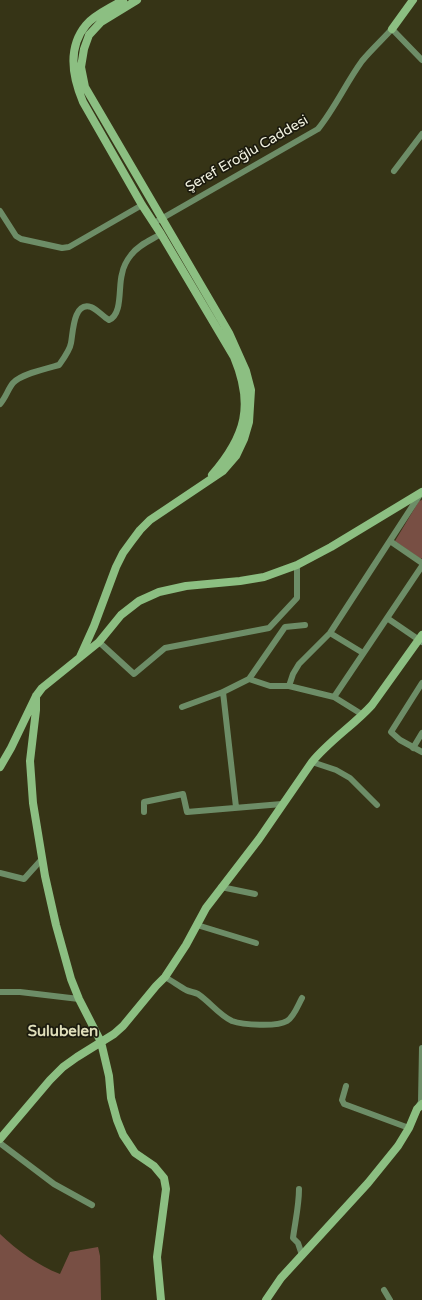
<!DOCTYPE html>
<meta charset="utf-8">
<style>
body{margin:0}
canvas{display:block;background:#363416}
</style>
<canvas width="422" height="1300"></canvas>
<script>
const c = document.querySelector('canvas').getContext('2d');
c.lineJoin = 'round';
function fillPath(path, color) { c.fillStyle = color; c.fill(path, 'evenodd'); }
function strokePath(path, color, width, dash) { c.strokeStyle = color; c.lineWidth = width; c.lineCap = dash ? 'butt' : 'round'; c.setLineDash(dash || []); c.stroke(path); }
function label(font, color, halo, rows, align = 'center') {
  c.font = font + ' "Varela Round",sans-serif'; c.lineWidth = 3.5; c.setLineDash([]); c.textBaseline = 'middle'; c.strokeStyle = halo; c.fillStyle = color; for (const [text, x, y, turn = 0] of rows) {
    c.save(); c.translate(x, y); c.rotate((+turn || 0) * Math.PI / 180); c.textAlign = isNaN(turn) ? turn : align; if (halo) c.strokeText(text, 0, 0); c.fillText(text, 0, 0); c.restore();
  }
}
fillPath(new Path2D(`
 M 422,500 L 422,558 L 421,559 L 395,541 L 419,501 Z
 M 0,1234 C 18,1251 37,1265 60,1274 L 70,1252 L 98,1247 L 100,1256 L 101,1300 L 0,1300 Z`), '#784f44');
strokePath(new Path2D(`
 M 394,171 L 422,134
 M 0,211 L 16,236 L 21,239 L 62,248 L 69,247 L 142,205
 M 154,223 L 318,129 C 335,108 346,83 362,61 C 371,50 382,40 392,29 L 422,60
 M 0,404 C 6,397 8,389 13,383 C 21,374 48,368 59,365 C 64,358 70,350 71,343 C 73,334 73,301 91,307 C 96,309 102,315 106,318 L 109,320 C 123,314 118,287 122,274 C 123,268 127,260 131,255 C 138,245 151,240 161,234
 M 390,541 L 422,563
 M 387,618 L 422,642
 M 330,633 L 363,653
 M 99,642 L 134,674 L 165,648 L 269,628 L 297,598 L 297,565
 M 249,679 L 285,627 L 305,625
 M 422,683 L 391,732 L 400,740 L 422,752
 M 289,686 L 293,674 L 299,664 L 330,633 L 421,493
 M 223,692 L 236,807
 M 182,707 L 223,692 L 249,679 L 270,686 L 289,686 L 334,697
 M 363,715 L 334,697 L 422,566
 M 413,748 L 422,733
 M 312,762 L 336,770 L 350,778 L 377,805
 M 144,812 L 144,802 L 183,794 L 187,812 L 282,804
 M 0,873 L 24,879 L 42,859
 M 221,887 L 255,894
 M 197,925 L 256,943
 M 165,977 C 172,981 179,986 186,990 C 190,992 194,992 198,994 C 210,1002 219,1015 232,1021 C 243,1025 277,1027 287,1021 C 294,1017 298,1005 302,998
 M 0,992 L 20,992 L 79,999
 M 346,1086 L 342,1100 L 344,1104 L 409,1128
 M 418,1107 L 421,1102 L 422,1048
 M 1,1144 L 54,1184 L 92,1205
 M 299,1189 C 299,1206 295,1222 293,1238 L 298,1243 L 302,1255
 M 384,1290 L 390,1300`), '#6d8d67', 6);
strokePath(new Path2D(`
 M 123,0 C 111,8 95,14 86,25 C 67,48 72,76 83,102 L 142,205 L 161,234 L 234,357 C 254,405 246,436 212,475
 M 392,29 L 413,0
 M 80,657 L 94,626 L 116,567 L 123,553 L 131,542 L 140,530 L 150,520 L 223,471 L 236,456 L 244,439 L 249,422 L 251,390 L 246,371 L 229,333 L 85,87 L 81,67 L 84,49 L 89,35 L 101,22 L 137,0
 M 36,696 L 36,710 L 30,761 L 33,803 L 45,876 L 56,925 L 71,979 L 79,999 L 101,1042 L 109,1076 L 111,1098 L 117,1120 L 123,1135 L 135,1153 L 154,1166 L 164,1178 L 166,1189 L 157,1257 L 161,1300
 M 0,767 L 11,748 L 36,696 L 42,688 L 99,642 L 121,615 L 139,601 L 159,592 L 186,586 L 240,581 L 264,577 L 297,565 L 331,547 L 422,492
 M 0,1139 L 50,1080 L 63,1067 L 77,1057 L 114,1034 L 123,1026 L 156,986 L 165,977 L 186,945 L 206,908 L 259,839 L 312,762 C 330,740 354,725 372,705 L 422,635
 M 266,1300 L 281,1278 L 368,1183 L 398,1146 L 409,1128 L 417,1109 L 422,1104`), '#8cbf82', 8);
label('14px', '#f4f4e2', '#1c1b0e', [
 ["Şeref Eroğlu Caddesi",247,154,-30]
]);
label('bold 15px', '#dfdeba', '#1c1b0e', [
 ["Sulubelen",63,1032]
]);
</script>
